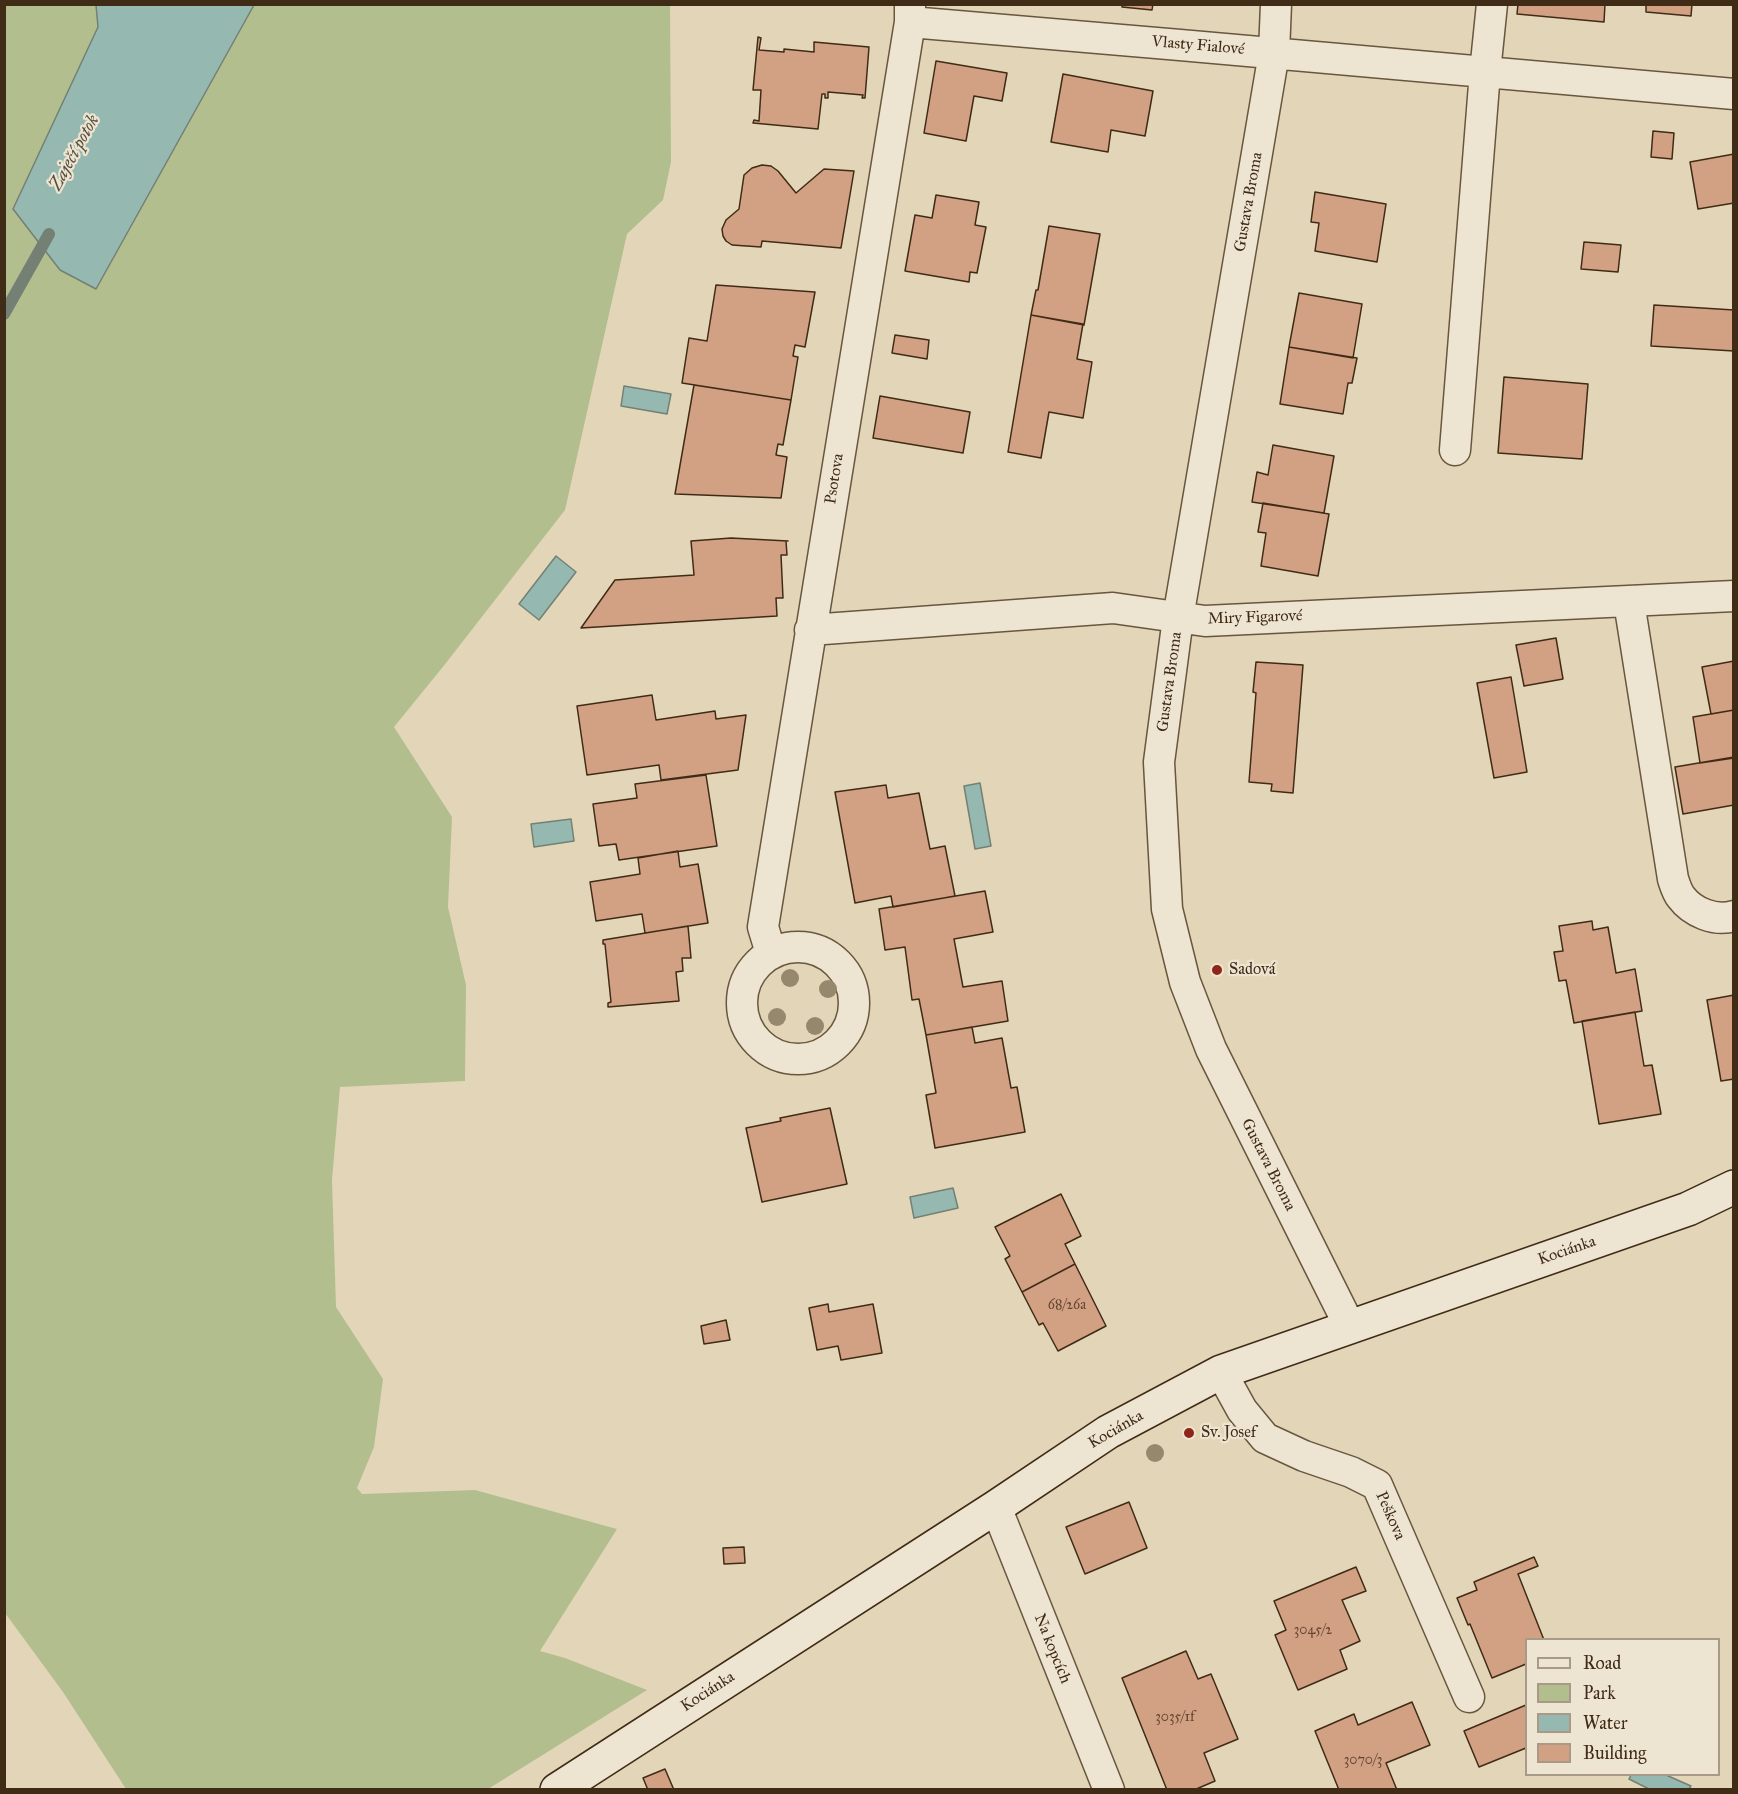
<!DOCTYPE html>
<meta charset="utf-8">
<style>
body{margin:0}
#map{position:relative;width:1738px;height:1794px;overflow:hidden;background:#e3d6b8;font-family:"IM FELL Great Primer",serif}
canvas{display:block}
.frame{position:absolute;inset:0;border:6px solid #402b16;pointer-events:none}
.legend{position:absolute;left:1525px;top:1638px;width:195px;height:138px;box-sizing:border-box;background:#ede4d1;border:2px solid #a89a86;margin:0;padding:8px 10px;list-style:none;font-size:18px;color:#402b16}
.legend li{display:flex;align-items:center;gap:12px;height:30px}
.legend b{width:30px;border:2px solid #a89a86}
</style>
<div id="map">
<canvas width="1738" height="1794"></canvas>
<div class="frame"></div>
<ul class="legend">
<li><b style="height:8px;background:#ede4d1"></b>Road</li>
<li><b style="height:16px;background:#b3be8f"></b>Park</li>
<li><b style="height:16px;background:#95b9b1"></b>Water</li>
<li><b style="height:16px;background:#d2a083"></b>Building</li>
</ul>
</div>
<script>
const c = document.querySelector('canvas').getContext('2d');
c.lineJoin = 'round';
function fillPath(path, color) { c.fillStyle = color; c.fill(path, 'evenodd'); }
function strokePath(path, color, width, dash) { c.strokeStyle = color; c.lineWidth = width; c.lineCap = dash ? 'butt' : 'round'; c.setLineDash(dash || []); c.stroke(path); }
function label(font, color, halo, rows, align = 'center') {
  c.font = font + ' "IM FELL Great Primer",serif'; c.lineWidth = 4.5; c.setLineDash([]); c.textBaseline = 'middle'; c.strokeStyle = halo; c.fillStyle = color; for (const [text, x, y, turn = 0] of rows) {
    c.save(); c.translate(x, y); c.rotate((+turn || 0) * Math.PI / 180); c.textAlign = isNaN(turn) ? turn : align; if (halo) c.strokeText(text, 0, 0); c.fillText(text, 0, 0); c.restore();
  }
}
fillPath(new Path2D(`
 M 4,5 L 670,5 L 671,162 L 663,200 L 627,234 L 565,510 L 446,663 L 394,727 L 452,817 L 448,907 L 466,985 L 465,1081 L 340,1087 L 332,1180 L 336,1307 L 383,1379 L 374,1447 L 357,1488 L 362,1494 L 475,1490 L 617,1529 L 540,1651 L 565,1658 L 647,1690 L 488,1789 L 126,1789 L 63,1692 L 5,1613 Z`), '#b3be8f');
const water = new Path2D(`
 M 96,5 L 254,5 L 96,289 L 60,270 L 13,209 L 98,27 Z
 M 624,386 L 671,394 L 667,414 L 621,406 Z
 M 556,556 L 576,572 L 539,620 L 519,604 Z
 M 980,783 L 991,846 L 975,849 L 964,786 Z
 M 571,819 L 574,841 L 534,847 L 531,824 Z
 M 953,1188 L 958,1208 L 914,1218 L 910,1197 Z
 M 1631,1775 L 1666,1775 L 1691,1786 L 1689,1789 L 1649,1789 L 1629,1779 Z`);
fillPath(water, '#95b9b1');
strokePath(water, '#738073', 1.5);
strokePath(new Path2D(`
 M 4,314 L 49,234`), '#738073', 12);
const building = new Path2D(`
 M 1123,4 L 1153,4 L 1152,10 L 1122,7 Z
 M 1518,4 L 1605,4 L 1604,22 L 1517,14 Z
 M 1646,4 L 1692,4 L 1691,16 L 1646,12 Z
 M 758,37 L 761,38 L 759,50 L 784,52 L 784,49 L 814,52 L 814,42 L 869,47 L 865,98 L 862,98 L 863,95 L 828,92 L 828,98 L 825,98 L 825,94 L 822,94 L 818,129 L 753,123 L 754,120 L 759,121 L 761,90 L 753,90 Z
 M 936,61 L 1007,73 L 1002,101 L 974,96 L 966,141 L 924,133 Z
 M 1063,74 L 1153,91 L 1145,136 L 1111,130 L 1108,152 L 1051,142 Z
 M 1653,131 L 1674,133 L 1672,159 L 1651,157 Z
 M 1734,154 L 1734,203 L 1698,209 L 1690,162 Z
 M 762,165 L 771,166 L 778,171 L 796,193 L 824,169 L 854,171 L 841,248 L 762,241 L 761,247 L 732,245 L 726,241 L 723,236 L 722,229 L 726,220 L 739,209 L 744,175 L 752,168 Z
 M 1315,192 L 1386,204 L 1377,262 L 1315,251 L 1319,223 L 1311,222 Z
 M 936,195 L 979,202 L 975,225 L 986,227 L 977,273 L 970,272 L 969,282 L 905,271 L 915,215 L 932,218 Z
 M 1049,226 L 1100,234 L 1084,325 L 1031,315 L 1036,290 L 1038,290 Z
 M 1584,242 L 1621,245 L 1618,272 L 1581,269 Z
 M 716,285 L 815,292 L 805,347 L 795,345 L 793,356 L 798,357 L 791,400 L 682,383 L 689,338 L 707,341 Z
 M 1299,293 L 1362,304 L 1353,358 L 1289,347 Z
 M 1654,305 L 1734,310 L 1734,351 L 1651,346 Z
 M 1031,315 L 1083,324 L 1077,359 L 1092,362 L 1083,418 L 1049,412 L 1041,458 L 1008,452 Z
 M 895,335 L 929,340 L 927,359 L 892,353 Z
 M 1289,347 L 1357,358 L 1352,383 L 1348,383 L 1343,414 L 1280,404 Z
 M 1504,377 L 1588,384 L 1582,459 L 1498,453 Z
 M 694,385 L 791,400 L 783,445 L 778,444 L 776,455 L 787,457 L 781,498 L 675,494 Z
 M 880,396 L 970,412 L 963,453 L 873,438 Z
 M 1273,445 L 1334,456 L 1324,513 L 1252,502 L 1257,472 L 1268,475 Z
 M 1263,503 L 1329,514 L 1318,576 L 1261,566 L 1266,533 L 1258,532 Z
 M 731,538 L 788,541 L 786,541 L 787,555 L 781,555 L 783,598 L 776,598 L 777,616 L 581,628 L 615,580 L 694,575 L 691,541 Z
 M 1556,638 L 1563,679 L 1524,686 L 1516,645 Z
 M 1734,661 L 1734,710 L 1711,714 L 1702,667 Z
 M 1256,662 L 1303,665 L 1293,793 L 1271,791 L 1272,784 L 1249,782 L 1256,693 L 1253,692 Z
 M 1511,677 L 1527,772 L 1494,778 L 1477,683 Z
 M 652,695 L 656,720 L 715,711 L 716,719 L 746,715 L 738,770 L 661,780 L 659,765 L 587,775 L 577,706 Z
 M 1734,710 L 1734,758 L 1700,763 L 1693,717 Z
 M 1734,757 L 1734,805 L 1683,814 L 1675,767 Z
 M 706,775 L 717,846 L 619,860 L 616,844 L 599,846 L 593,804 L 637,798 L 635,784 Z
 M 886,785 L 888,798 L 919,793 L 930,849 L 945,846 L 955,896 L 893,907 L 891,896 L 855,903 L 835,792 Z
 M 678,851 L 680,867 L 698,864 L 708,923 L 645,933 L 642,914 L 596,921 L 590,882 L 640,874 L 638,858 Z
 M 985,891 L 993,932 L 954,939 L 963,987 L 1002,981 L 1008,1021 L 926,1035 L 919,999 L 912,1000 L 905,947 L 885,950 L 879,909 Z
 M 1592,921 L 1593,930 L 1608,927 L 1616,973 L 1635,969 L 1642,1011 L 1574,1023 L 1566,980 L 1559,981 L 1554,952 L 1563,951 L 1559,926 Z
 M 688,926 L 691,958 L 682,958 L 683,971 L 676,972 L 679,1001 L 608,1007 L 608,1003 L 611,1002 L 605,944 L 603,944 L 603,940 Z
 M 1734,995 L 1734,1079 L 1721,1081 L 1707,1000 Z
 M 1635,1012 L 1644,1066 L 1652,1065 L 1661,1114 L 1599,1124 L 1582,1021 Z
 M 972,1027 L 975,1043 L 1002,1038 L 1011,1088 L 1017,1087 L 1025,1132 L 935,1148 L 926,1095 L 936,1093 L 926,1035 Z
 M 830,1108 L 847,1184 L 762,1202 L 746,1128 L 781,1121 L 780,1118 Z
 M 1061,1194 L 1081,1236 L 1065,1244 L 1075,1264 L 1022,1292 L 1005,1259 L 1010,1256 L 995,1227 Z
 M 1075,1264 L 1106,1326 L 1058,1351 L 1043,1323 L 1039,1325 L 1022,1292 Z
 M 828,1304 L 829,1312 L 873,1304 L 882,1353 L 841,1360 L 838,1346 L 817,1350 L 809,1308 Z
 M 726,1320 L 730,1340 L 704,1344 L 701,1326 Z
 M 1129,1502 L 1147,1548 L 1085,1574 L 1066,1527 Z
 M 744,1547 L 745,1563 L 724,1564 L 723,1548 Z
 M 1534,1557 L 1538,1566 L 1518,1574 L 1544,1640 L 1526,1640 L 1526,1664 L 1492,1678 L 1470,1624 L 1468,1625 L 1457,1598 L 1477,1590 L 1474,1582 Z
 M 1356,1567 L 1366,1591 L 1342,1600 L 1360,1641 L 1340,1650 L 1347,1669 L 1298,1690 L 1275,1635 L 1286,1630 L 1274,1601 Z
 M 1186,1651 L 1198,1679 L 1211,1674 L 1238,1739 L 1204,1753 L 1215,1781 L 1194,1790 L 1167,1790 L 1122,1678 Z
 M 1412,1702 L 1430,1745 L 1386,1763 L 1397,1790 L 1339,1790 L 1315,1731 L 1354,1714 L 1358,1725 Z
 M 1526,1705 L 1526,1748 L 1479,1767 L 1464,1731 Z
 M 665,1769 L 674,1790 L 648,1790 L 643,1778 Z`);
fillPath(building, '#d2a083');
strokePath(building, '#402b16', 1.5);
const street = new Path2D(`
 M 1276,4 L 1274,53 L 1178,618 L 1159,762 L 1167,909 L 1185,982 L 1211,1049 L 1350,1327
 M 910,22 L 1180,45 L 1734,94
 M 1455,450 L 1485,72 L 1492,4
 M 1629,602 L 1673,879 C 1675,885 1677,892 1681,897 C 1692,912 1715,922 1734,916
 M 810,630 L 1113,608 L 1205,621 L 1734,596
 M742 1003a56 56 0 1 1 112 0a56 56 0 1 1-112 0Z
 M 771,953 L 763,927 L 910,22 L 910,4
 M 1221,1372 L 1242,1410 L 1265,1438 L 1304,1456 L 1351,1472 L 1377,1485 L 1469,1697
 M 996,1507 L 1109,1790`);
const secondary = new Path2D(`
 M 557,1790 L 996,1507 L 1108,1432 L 1221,1372 L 1688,1209 L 1734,1187`);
strokePath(street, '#69563e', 33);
strokePath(secondary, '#402b16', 36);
strokePath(street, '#ede4d1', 30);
strokePath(secondary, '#ede4d1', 33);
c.fillStyle = '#96886c';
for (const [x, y] of [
 [790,978],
 [828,989],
 [777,1017],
 [815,1026],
 [1155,1453]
]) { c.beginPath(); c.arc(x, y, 9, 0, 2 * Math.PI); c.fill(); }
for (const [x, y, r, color] of [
 [1217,970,6,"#8f2418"],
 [1189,1433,6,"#8f2418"]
]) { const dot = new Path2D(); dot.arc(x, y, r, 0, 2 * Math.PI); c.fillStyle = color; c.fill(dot); strokePath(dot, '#ede4d1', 2); }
label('14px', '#644831', null, [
 ["68/26a",1067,1306],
 ["3045/2",1313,1631],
 ["3035/1f",1175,1718],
 ["3070/3",1363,1761]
]);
label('16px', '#402b16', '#ede4d1', [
 ["Vlasty Fialové",1198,46,5],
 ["Gustava Broma",1249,202,-80],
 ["Psotova",835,479,-81],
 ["Miry Figarové",1255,618,-2],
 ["Gustava Broma",1170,682,-82],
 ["Gustava Broma",1268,1165,63],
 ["Kociánka",1567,1251,-19],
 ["Kociánka",1116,1430,-30],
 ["Peškova",1390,1516,66],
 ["Na kopcích",1052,1649,68],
 ["Kociánka",708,1692,-33]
]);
label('16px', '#402b16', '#ede4d1', [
 ["Sadová",1229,970],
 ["Sv. Josef",1201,1433]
], 'left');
label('italic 18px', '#554e3d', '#ede4d1', [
 ["Zaječí potok",75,153,-61]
]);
</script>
